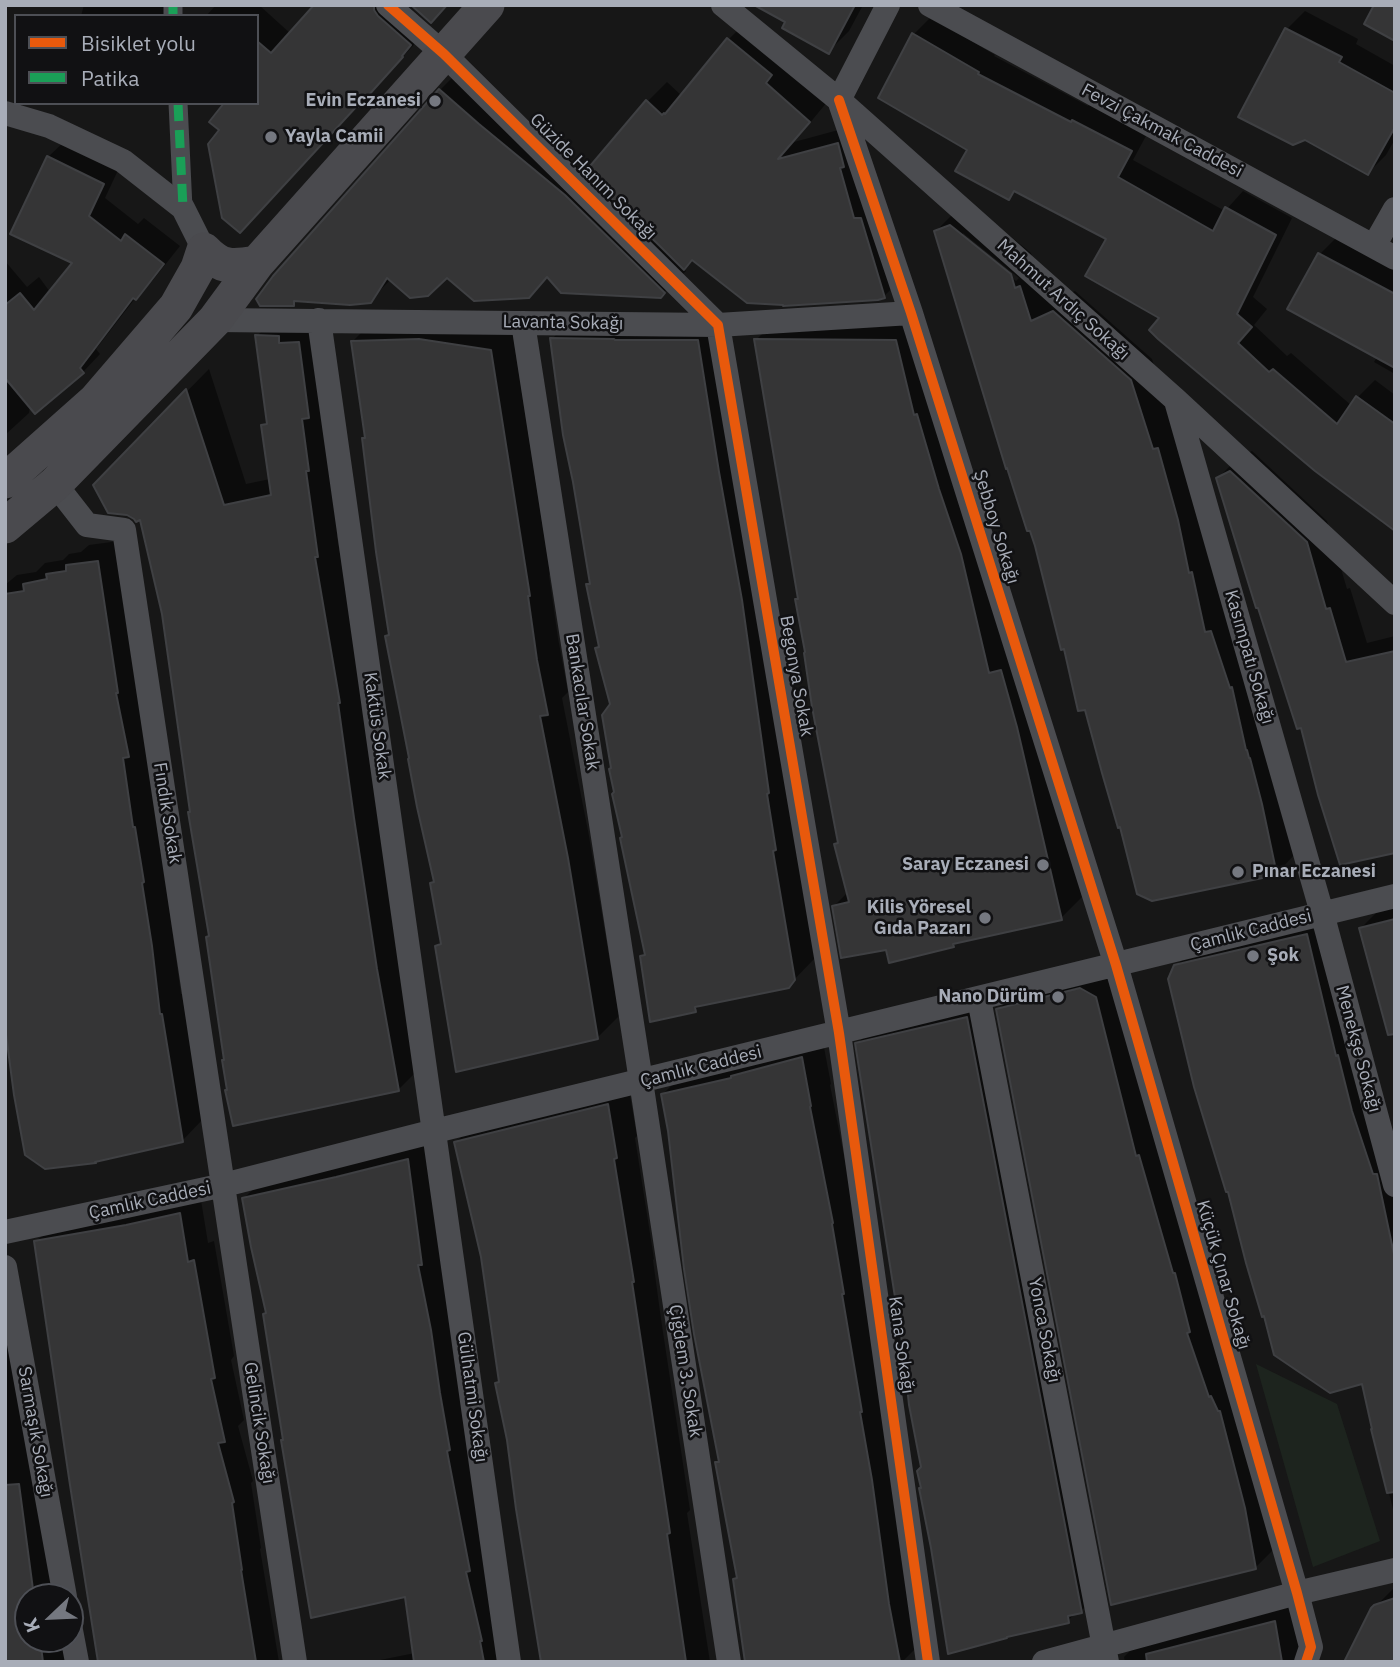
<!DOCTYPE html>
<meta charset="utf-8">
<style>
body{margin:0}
#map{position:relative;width:1400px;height:1667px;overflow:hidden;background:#171717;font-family:"IBM Plex Sans",sans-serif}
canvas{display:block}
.frame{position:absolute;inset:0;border:7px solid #a8adb8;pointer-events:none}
.legend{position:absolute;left:14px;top:14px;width:245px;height:91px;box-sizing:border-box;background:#111113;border:2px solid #4d4f55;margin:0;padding:9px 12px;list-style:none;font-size:21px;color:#a8adb8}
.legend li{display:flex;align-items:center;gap:14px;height:35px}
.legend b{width:35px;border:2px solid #4d4f55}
.north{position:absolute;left:14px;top:1583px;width:70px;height:70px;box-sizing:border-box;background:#111113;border:2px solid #4d4f55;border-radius:50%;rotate:247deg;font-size:19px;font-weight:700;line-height:28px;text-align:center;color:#a8adb8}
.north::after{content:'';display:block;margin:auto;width:24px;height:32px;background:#757880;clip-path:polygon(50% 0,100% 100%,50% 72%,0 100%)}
</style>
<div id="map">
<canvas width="1400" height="1667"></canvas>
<div class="frame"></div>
<ul class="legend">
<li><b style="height:9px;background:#e8590c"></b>Bisiklet yolu</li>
<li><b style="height:9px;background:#1a9f57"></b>Patika</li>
</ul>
<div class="north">K</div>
</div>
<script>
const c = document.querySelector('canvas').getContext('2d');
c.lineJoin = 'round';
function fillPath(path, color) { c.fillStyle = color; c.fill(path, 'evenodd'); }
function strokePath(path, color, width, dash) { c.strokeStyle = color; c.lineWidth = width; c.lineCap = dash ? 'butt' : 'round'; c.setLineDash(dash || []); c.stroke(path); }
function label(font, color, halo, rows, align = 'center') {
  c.font = font + ' "IBM Plex Sans",sans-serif'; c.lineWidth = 5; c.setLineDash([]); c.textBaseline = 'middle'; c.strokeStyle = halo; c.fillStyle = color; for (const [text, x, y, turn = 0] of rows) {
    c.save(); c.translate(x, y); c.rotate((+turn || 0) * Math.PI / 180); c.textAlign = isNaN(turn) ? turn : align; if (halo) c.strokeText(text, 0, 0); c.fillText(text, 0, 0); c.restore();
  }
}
fillPath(new Path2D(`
 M 1256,1364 L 1337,1404 L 1380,1541 L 1313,1567 Z`), '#1d241e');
fillPath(new Path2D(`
 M 84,5 L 176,5 L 175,16 L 81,16 Z
 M 216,5 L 259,5 L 291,34 L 317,5 L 407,5 L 429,25 L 420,36 L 421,37 L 377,85 L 257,103 L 257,16 L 206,16 Z
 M 758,5 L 863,5 L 849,31 L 828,52 L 787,21 Z
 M 1305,11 L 1358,39 L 1356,44 L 1395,66 L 1395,139 L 1386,155 L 1368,173 L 1287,29 Z
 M 931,17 L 995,55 L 994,56 L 1088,106 L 1090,104 L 1147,134 L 1133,160 L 1225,211 L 1243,191 L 1292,218 L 1253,297 L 1267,309 L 1254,325 L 1287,356 L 1291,353 L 1352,406 L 1358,397 L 1375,380 L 1395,395 L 1395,531 L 1381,522 L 1383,520 L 1161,317 L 1108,239 L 1017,190 L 1008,198 L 969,149 L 914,34 Z
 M 748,20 L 828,101 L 794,142 L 857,125 L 904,277 L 884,296 L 693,259 L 683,268 L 686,271 L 683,274 L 660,296 L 549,276 L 528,297 L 447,275 L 391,279 L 370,301 L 298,299 L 294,304 L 274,277 L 440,90 L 462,68 L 500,102 L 586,173 L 648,101 L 667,82 L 682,96 L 728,40 Z
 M 66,140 L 120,166 L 105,198 L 138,224 L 144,218 L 180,246 L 153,280 L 137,296 L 96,349 L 100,354 L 83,372 L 30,406 L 29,413 L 5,435 L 5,261 L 27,287 L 39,277 L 50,292 L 75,262 L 48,157 Z
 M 972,205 L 1031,253 L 1036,268 L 1052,301 L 1075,291 L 1152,359 L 1174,429 L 1297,852 L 1277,873 L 1086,708 L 1066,647 L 1031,529 L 936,231 L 957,210 ZM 963,233 L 1019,278 L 1016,281 L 963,237 Z
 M 1337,237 L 1395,267 L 1395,374 L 1374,362 L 1377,357 L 1289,309 L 1320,254 Z
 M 279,314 L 321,321 L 339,533 L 337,536 L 361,679 L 420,1068 L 398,1090 L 225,1059 L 210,935 L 164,614 L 142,518 L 95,485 L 209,369 L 246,484 L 270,479 L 262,426 L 269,420 L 257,336 Z
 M 573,318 L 718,320 L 815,958 L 788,986 L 702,1003 L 695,1011 L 642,957 L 646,952 L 623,837 L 612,705 L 597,648 L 600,645 L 588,585 L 591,582 L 552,339 Z
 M 374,320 L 512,329 L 550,573 L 549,575 L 558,638 L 568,692 L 562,698 L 589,836 L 619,1016 L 597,1038 L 437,946 L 442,941 L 432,883 L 435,880 L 387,636 L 391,632 L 364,439 L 366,436 L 353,341 Z
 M 776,320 L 917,320 L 1037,706 L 1082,897 L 1061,918 L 956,942 L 953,945 L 888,947 L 834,906 L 848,892 L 836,844 L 839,841 L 797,600 L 799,597 L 756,340 Z
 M 1252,451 L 1327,521 L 1347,589 L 1350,588 L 1367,643 L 1395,636 L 1395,851 L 1302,726 L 1218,478 L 1239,457 Z
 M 119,541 L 181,994 L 182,994 L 203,1119 L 183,1140 L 5,1027 L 5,585 L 17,575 L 36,572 L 45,563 L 63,560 L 69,554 L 81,552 L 89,545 Z
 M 1395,905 L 1395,1044 L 1361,928 L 1381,908 Z
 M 1328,914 L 1395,1154 L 1394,1513 L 1373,1429 L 1363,1382 L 1176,966 L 1197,945 Z
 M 1116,977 L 1276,1547 L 1255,1568 L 998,1010 L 1019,989 Z
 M 989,996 L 1104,1589 L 1081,1611 L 1076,1612 L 1068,1621 L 923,1468 L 857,1044 L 879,1022 Z
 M 822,1037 L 831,1084 L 830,1085 L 853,1201 L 921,1643 L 902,1662 L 747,1662 L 735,1580 L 739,1576 L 717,1463 L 720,1460 L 663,1094 L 684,1073 Z
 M 628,1084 L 637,1136 L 635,1138 L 654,1259 L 653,1260 L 661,1319 L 690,1510 L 687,1513 L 710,1662 L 543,1662 L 508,1440 L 497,1383 L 501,1379 L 483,1256 L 456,1142 L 477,1121 Z
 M 429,1140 L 507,1662 L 370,1662 L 415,1653 L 407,1595 L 284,1439 L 267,1312 L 244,1198 L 265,1178 Z
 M 200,1194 L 208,1243 L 214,1241 L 234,1356 L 231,1360 L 244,1420 L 238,1426 L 253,1481 L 251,1483 L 261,1548 L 260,1549 L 279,1662 L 100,1662 L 36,1242 L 56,1221 Z
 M 5,1249 L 58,1597 L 28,1597 L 28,1639 L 64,1639 L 68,1662 L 5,1662 Z
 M 1395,1587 L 1395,1662 L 1376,1606 Z
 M 1299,1598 L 1306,1642 L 1296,1662 L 1125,1662 L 1124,1657 L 1148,1633 Z`), '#0007');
const building = new Path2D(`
 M 314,5 L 374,5 L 374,10 L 378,16 L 411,45 L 402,56 L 403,57 L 358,107 L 357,106 L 240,233 L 222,218 L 208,144 L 219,130 L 209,122 L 224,103 L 257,103 L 257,41 L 271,53 Z
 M 411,5 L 447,5 L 431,23 Z
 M 754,5 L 855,5 L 829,54 L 782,28 L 785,22 Z
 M 1374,5 L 1395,5 L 1395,41 L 1364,24 Z
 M 1285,28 L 1342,57 L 1339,62 L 1395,93 L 1395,127 L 1368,175 L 1305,140 L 1293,145 L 1238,117 Z
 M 912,33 L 979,72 L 978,74 L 1071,122 L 1072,120 L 1132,151 L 1118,177 L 1213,231 L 1225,207 L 1276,235 L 1237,314 L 1252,327 L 1238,343 L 1269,372 L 1273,369 L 1337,424 L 1356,396 L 1395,424 L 1395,531 L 1315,471 L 1158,339 L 1149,330 L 1159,318 L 1085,276 L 1106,239 L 1014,191 L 1009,200 L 955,171 L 967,150 L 878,98 Z
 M 727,38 L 772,75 L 766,83 L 810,122 L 778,159 L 838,143 L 844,167 L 840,168 L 854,218 L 861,218 L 885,298 L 878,300 L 783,306 L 783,305 L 747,303 L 692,260 L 684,270 L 585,172 L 646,100 L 662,115 L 664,113 L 665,114 Z
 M 439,89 L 479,124 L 565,195 L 665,293 L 661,298 L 561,293 L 547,277 L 529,298 L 474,301 L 447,278 L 428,296 L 410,298 L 387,278 L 371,303 L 350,305 L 294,301 L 294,306 L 260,306 L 256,299 L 273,276 Z
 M 47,156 L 104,184 L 89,216 L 121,241 L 125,234 L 164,264 L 136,300 L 133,298 L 80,368 L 84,373 L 35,414 L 5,378 L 5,305 L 20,293 L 34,310 L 72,263 L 10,234 Z
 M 950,225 L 1011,274 L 1015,288 L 1020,286 L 1031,321 L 1053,311 L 1131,380 L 1153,449 L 1158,448 L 1178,520 L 1189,573 L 1192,572 L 1205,632 L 1211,631 L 1230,688 L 1232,687 L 1246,750 L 1247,750 L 1249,758 L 1250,758 L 1262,804 L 1277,875 L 1152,901 L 1137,894 L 1120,827 L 1118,828 L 1102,773 L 1085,710 L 1078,711 L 1064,649 L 1061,650 L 1035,546 L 1030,531 L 1027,531 L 1007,468 L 1006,469 L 934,231 Z
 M 1318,253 L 1395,294 L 1395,368 L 1287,309 Z
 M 255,335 L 279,336 L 279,343 L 299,342 L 309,418 L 302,419 L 309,471 L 306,471 L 318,557 L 315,557 L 340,703 L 338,703 L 354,818 L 377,969 L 399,1091 L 233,1126 L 225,1090 L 227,1090 L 222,1060 L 224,1060 L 206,937 L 209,936 L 188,812 L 190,812 L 162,614 L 140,520 L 136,522 L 134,519 L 127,515 L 108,513 L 93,485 L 186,389 L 224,505 L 271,495 L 261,425 L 267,424 Z
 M 550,338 L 614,339 L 615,340 L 698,340 L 719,472 L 742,600 L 769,793 L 767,794 L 776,850 L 773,851 L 795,980 L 789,988 L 695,1007 L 696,1012 L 650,1022 L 640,956 L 645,955 L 620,838 L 622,837 L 612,794 L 614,792 L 609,769 L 611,768 L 602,715 L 610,704 L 595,648 L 599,647 L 586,584 L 590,584 L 573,482 L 563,435 Z
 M 419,339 L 491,350 L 530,596 L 528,596 L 537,660 L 548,715 L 540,716 L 568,858 L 598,1039 L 456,1072 L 435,946 L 441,944 L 430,883 L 434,882 L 417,807 L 408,759 L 409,758 L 385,636 L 389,635 L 376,552 L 362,438 L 365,438 L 351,341 Z
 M 754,339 L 896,340 L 914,415 L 917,414 L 939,489 L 961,554 L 989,673 L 1001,670 L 1017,727 L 1062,920 L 953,944 L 954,947 L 889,963 L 886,950 L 841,958 L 832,906 L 849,902 L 834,844 L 838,843 L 812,707 L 804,653 L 805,652 L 795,599 L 798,599 Z
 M 1230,471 L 1307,542 L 1326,609 L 1330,608 L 1346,662 L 1395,651 L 1395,853 L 1340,865 L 1318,795 L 1301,728 L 1297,729 L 1258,608 L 1256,608 L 1216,478 Z
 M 98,561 L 118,693 L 116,693 L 129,757 L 123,758 L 133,827 L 135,827 L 144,882 L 142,883 L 152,946 L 160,1014 L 162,1014 L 183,1142 L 95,1162 L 96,1163 L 45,1169 L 25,1155 L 14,1095 L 5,1027 L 5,594 L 24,591 L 23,584 L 47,579 L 46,574 L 66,571 L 66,565 Z
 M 1395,919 L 1395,1034 L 1388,1035 L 1359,928 Z
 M 1307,934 L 1336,1056 L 1338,1055 L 1352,1111 L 1373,1174 L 1377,1174 L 1395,1259 L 1395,1492 L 1387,1493 L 1371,1429 L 1372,1429 L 1362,1384 L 1330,1393 L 1274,1355 L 1264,1316 L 1262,1317 L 1246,1263 L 1228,1192 L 1226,1192 L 1194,1087 L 1168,979 L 1174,965 Z
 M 1080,988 L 1096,997 L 1136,1156 L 1139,1155 L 1173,1273 L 1175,1273 L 1190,1332 L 1187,1333 L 1209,1397 L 1211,1396 L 1218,1411 L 1220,1411 L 1245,1508 L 1256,1569 L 1111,1605 L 996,1009 Z
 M 967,1017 L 1082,1613 L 1068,1616 L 1069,1623 L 1007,1637 L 1007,1638 L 948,1654 L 931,1548 L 919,1488 L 921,1488 L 917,1471 L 921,1467 L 909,1405 L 903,1348 L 855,1043 Z
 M 802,1057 L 811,1106 L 810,1107 L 833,1223 L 832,1224 L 844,1294 L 842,1294 L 862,1412 L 860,1412 L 872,1480 L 889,1604 L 900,1662 L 745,1662 L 733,1579 L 737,1578 L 715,1462 L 719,1462 L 694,1334 L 684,1269 L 668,1131 L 661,1094 L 731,1078 L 731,1076 Z
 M 608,1104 L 617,1158 L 614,1159 L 634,1282 L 632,1282 L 641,1341 L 670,1533 L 667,1534 L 686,1662 L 541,1662 L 516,1509 L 507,1440 L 495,1383 L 499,1382 L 481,1257 L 454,1142 Z
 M 408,1159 L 422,1265 L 418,1265 L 431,1330 L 440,1393 L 450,1450 L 447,1451 L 470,1571 L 466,1572 L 482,1641 L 480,1641 L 484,1662 L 414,1662 L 405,1597 L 311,1618 L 281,1440 L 283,1440 L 263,1314 L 266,1313 L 251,1247 L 242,1198 L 336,1177 Z
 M 180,1213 L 188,1262 L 194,1260 L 215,1378 L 211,1379 L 225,1442 L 218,1443 L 234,1502 L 232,1503 L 242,1570 L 241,1570 L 256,1662 L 98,1662 L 70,1485 L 34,1241 L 126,1225 Z
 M 19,1484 L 34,1597 L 28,1597 L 28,1639 L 40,1639 L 43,1662 L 5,1662 L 5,1485 Z
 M 1395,1598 L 1395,1662 L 1344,1662 L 1371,1608 L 1374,1605 Z
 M 1275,1621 L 1282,1662 L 1147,1662 L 1146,1654 Z`);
fillPath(building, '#353536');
strokePath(building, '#3f4043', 2);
strokePath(new Path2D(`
 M 173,5 L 173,16
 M 178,103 L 183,208`), '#4b4c50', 19);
strokePath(new Path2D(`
 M 388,5 L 444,54 L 718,325 L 839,1033 L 928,1662
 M 723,5 L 839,100 L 1176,400 L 1395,603
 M 930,5 L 1395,258
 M 839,100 L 911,313 L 1116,965 L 1297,1593 L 1311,1647 L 1306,1662
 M 839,100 L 888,5
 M 5,113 L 49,126 L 123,161 L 183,208 L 204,250
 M 1374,246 L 1395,209
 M 215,320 L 718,325 L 911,313
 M 319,320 L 509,1662
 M 523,323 L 641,1081 L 729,1662
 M 1176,401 L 1322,913 L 1395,1185
 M 55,484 L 87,525 L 124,530 L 295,1662
 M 979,999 L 1107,1662
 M 5,1232 L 224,1185 L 435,1131 L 1395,896
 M 5,1267 L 65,1597
 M 70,1625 L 77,1662
 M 1044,1662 L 1297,1593 L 1395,1570`), '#4b4c50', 24);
strokePath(new Path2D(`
 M 5,481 L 96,400 L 176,307 L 198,268 L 204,250 C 222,269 233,267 257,263
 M 5,526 L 55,484 L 215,320 L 257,263 L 487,5`), '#4a4a4e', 35);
strokePath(new Path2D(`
 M 173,5 L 173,16
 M 178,103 L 183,208`), '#1a9f57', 9, [18, 9]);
strokePath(new Path2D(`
 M 388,5 L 444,54 L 718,325 L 839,1033 L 928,1662
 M 839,100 L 911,313 L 1116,965 L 1297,1593 L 1311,1647 L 1306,1662`), '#e8590c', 10);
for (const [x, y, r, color] of [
 [435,101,7,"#757880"],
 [271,137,7,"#757880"],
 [1043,865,7,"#757880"],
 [1238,872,7,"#757880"],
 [985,918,7,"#757880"],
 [1253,956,7,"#757880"],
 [1058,997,7,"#757880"]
]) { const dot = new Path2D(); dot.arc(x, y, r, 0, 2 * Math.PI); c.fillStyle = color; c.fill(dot); strokePath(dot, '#111113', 2.5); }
label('bold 18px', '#a8adb8', '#111113', [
 ["Evin Eczanesi",421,101],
 ["Yayla Camii",285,137,"left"],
 ["Saray Eczanesi",1029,865],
 ["Pınar Eczanesi",1252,872,"left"],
 ["Kilis Yöresel",971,908],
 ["Gıda Pazarı",971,929],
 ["Şok",1267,956,"left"],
 ["Nano Dürüm",1044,997]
], 'right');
label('18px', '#a8adb8', '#111113', [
 ["Fevzi Çakmak Caddesi",1162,131,28],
 ["Güzide Hanım Sokağı",593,177,45],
 ["Mahmut Ardıç Sokağı",1063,300,42],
 ["Lavanta Sokağı",563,323,1],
 ["Şebboy Sokağı",996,527,73],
 ["Kasımpatı Sokağı",1249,657,74],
 ["Begonya Sokak",796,676,80],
 ["Bankacılar Sokak",582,702,81],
 ["Kaktüs Sokak",377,726,82],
 ["Fındık Sokak",167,813,81],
 ["Çamlık Caddesi",1251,931,-14],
 ["Menekşe Sokağı",1358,1049,75],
 ["Çamlık Caddesi",701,1067,-14],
 ["Çamlık Caddesi",150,1201,-12],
 ["Küçük Çınar Sokağı",1223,1275,74],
 ["Yonca Sokağı",1044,1330,79],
 ["Kana Sokağı",901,1345,82],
 ["Çiğdem 3. Sokak",685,1371,81],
 ["Gülhatmi Sokağı",472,1397,82],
 ["Gelincik Sokağı",259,1423,81],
 ["Sarmaşık Sokağı",35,1432,80]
]);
</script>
